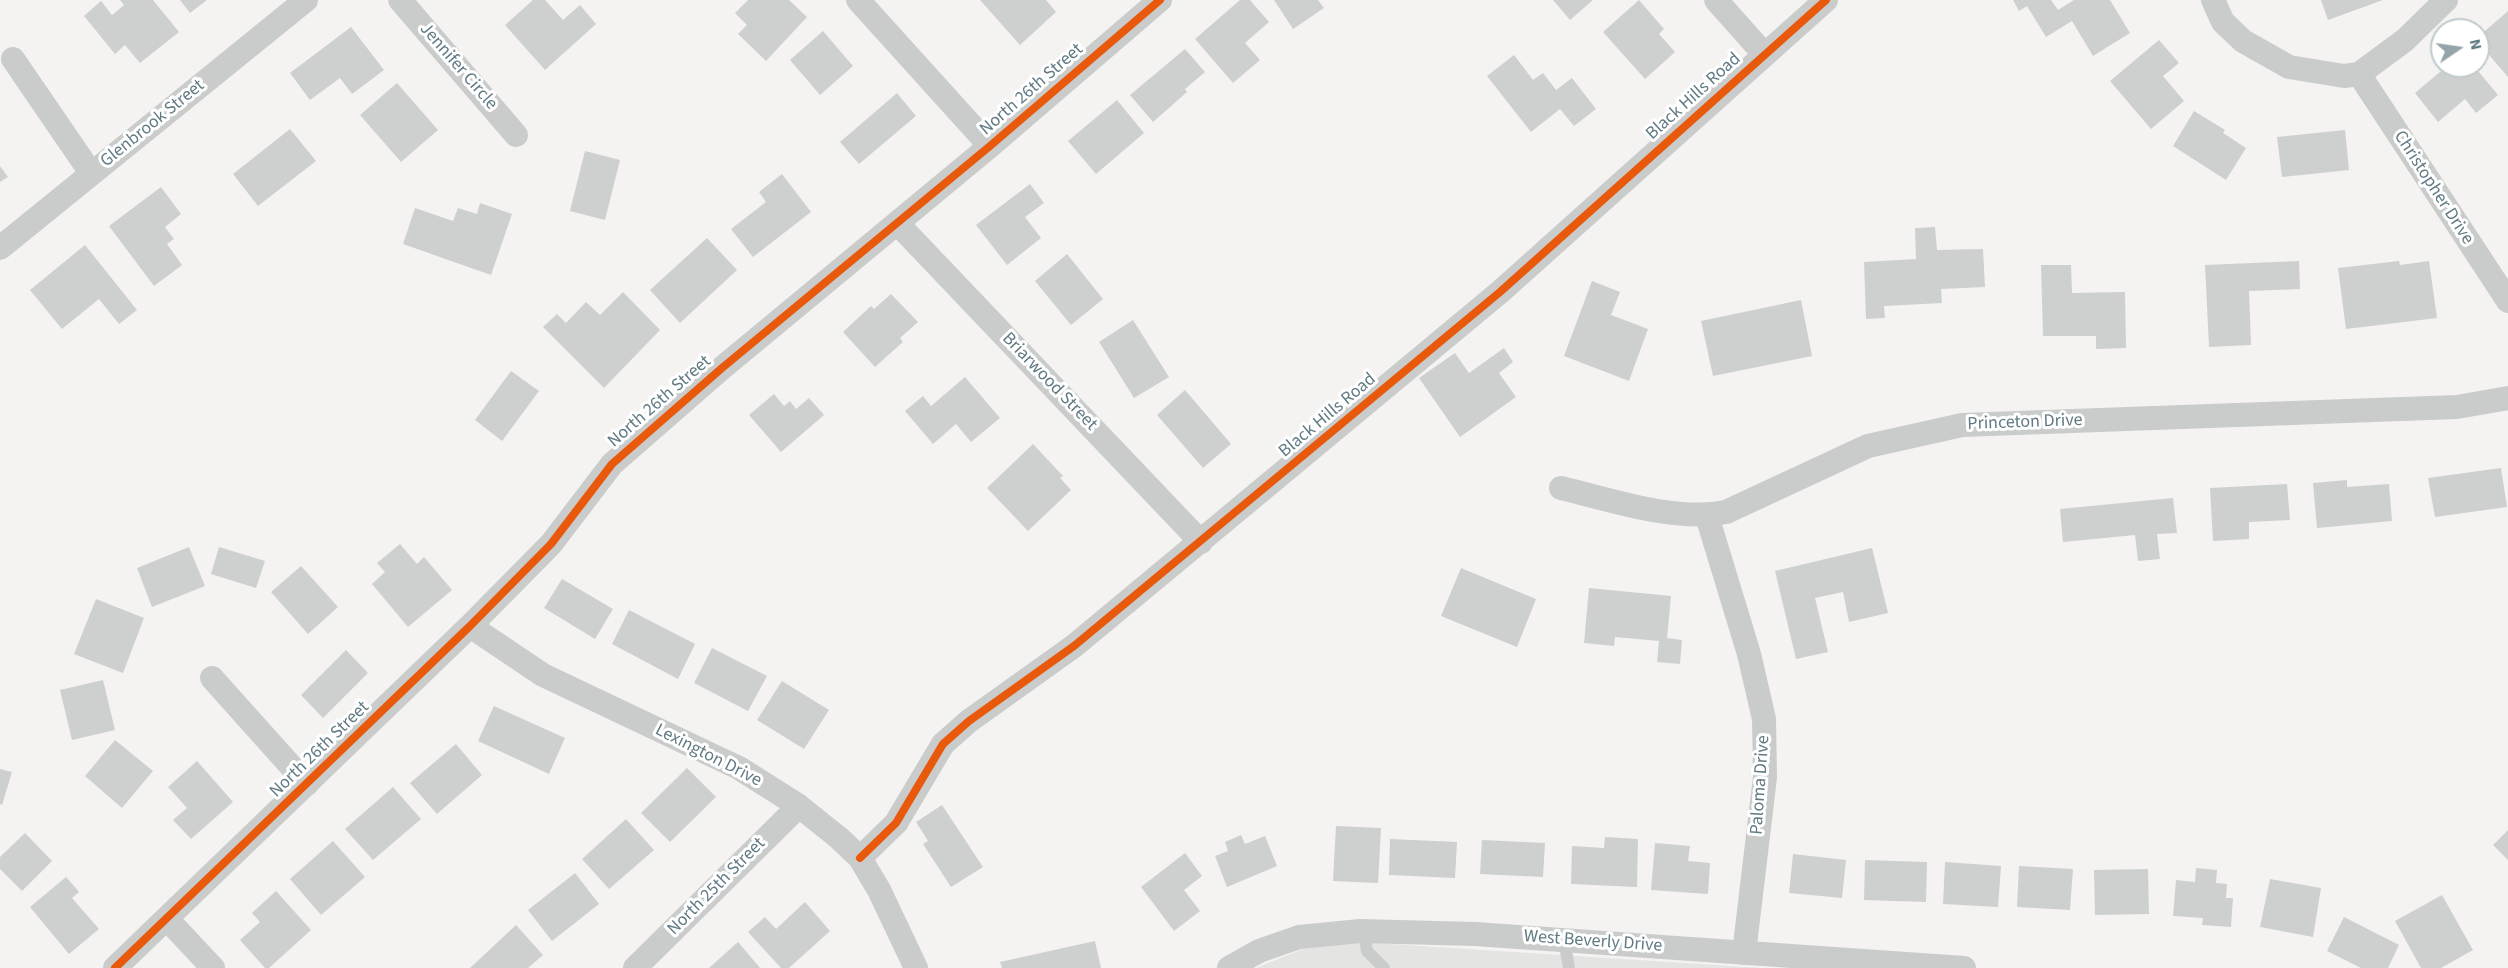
<!DOCTYPE html>
<style>
body{margin:0}
#map{position:relative;width:2508px;height:968px;overflow:hidden;background:#f4f3f1;font-family:"Source Sans 3",sans-serif}
canvas{display:block}
.north{position:absolute;left:2430px;top:18px;width:60px;height:60px;box-sizing:border-box;background:#fff;border:2px solid #c0cacd;border-radius:50%;rotate:77deg;font-size:16px;font-weight:700;line-height:24px;text-align:center;color:#617a83}
.north::after{content:'';display:block;margin:auto;width:21px;height:27px;background:#94a4aa;clip-path:polygon(50% 0,100% 100%,50% 72%,0 100%)}
</style>
<div id="map">
<canvas width="2508" height="968"></canvas>
<div class="north">N</div>
</div>
<script>
const c = document.querySelector('canvas').getContext('2d');
c.lineJoin = 'round';
function fillPath(path, color) { c.fillStyle = color; c.fill(path, 'evenodd'); }
function strokePath(path, color, width, dash) { c.strokeStyle = color; c.lineWidth = width; c.lineCap = dash ? 'butt' : 'round'; c.setLineDash(dash || []); c.stroke(path); }
function label(font, color, halo, rows, align = 'center') {
  c.font = font + ' "Source Sans 3",sans-serif'; c.lineWidth = 6; c.setLineDash([]); c.textBaseline = 'middle'; c.strokeStyle = halo; c.fillStyle = color; for (const [text, x, y, turn = 0] of rows) {
    c.save(); c.translate(x, y); c.rotate((+turn || 0) * Math.PI / 180); c.textAlign = isNaN(turn) ? turn : align; if (halo) c.strokeText(text, 0, 0); c.fillText(text, 0, 0); c.restore();
  }
}
fillPath(new Path2D(`
 M 1359,942 L 1762,968 L 1256,968 L 1310,946 Z`), '#e4e4e3');
fillPath(new Path2D(`
 M 120,0 L 153,0 L 179,32 L 140,63 L 125,45 L 115,54 L 84,16 L 101,1 L 112,15 L 124,5 Z
 M 180,0 L 207,0 L 190,13 Z
 M 533,0 L 545,0 L 563,20 L 580,5 L 596,24 L 545,70 L 505,25 Z
 M 748,0 L 789,0 L 807,17 L 766,61 L 738,34 L 747,25 L 735,13 Z
 M 980,0 L 1046,0 L 1056,12 L 1020,45 Z
 M 1240,0 L 1250,0 L 1269,22 L 1245,43 L 1260,60 L 1233,83 L 1195,39 Z
 M 1274,0 L 1318,0 L 1324,8 L 1293,29 Z
 M 1553,0 L 1593,0 L 1570,20 Z
 M 1639,0 L 1664,29 L 1659,34 L 1675,52 L 1645,79 L 1603,32 Z
 M 2013,0 L 2051,0 L 2058,10 L 2074,0 L 2110,0 L 2130,33 L 2093,56 L 2072,21 L 2046,37 L 2027,6 L 2019,11 Z
 M 2321,0 L 2383,0 L 2328,20 Z
 M 2508,11 L 2508,77 L 2478,42 L 2478,37 Z
 M 351,27 L 384,70 L 352,94 L 340,78 L 310,100 L 290,73 Z
 M 823,31 L 853,66 L 820,95 L 790,60 Z
 M 2159,40 L 2179,63 L 2163,76 L 2184,101 L 2151,129 L 2110,81 Z
 M 1185,49 L 1205,72 L 1185,89 L 1187,92 L 1153,122 L 1130,95 Z
 M 1514,55 L 1533,80 L 1543,73 L 1556,90 L 1572,78 L 1596,109 L 1574,126 L 1560,109 L 1531,132 L 1487,76 Z
 M 2447,66 L 2474,66 L 2498,95 L 2476,113 L 2465,99 L 2438,122 L 2415,93 Z
 M 397,83 L 438,130 L 401,162 L 360,115 Z
 M 897,93 L 916,116 L 859,164 L 840,142 Z
 M 1117,100 L 1144,133 L 1096,174 L 1068,141 Z
 M 2194,111 L 2225,130 L 2223,133 L 2246,148 L 2226,180 L 2173,146 Z
 M 290,129 L 316,161 L 258,206 L 233,174 Z
 M 2345,130 L 2349,170 L 2282,177 L 2277,137 Z
 M 585,151 L 620,160 L 605,220 L 570,211 Z
 M 0,166 L 8,177 L 0,182 Z
 M 782,174 L 811,212 L 753,257 L 731,229 L 766,202 L 759,192 Z
 M 1030,184 L 1044,203 L 1025,217 L 1041,238 L 1007,265 L 976,225 Z
 M 161,187 L 181,214 L 165,227 L 174,239 L 167,244 L 182,265 L 154,286 L 109,226 Z
 M 480,203 L 512,214 L 491,275 L 403,244 L 415,208 L 453,221 L 458,208 L 477,214 Z
 M 1935,227 L 1937,250 L 1983,249 L 1985,287 L 1941,289 L 1942,303 L 1884,306 L 1885,318 L 1866,319 L 1864,262 L 1916,259 L 1915,228 Z
 M 707,238 L 737,270 L 680,323 L 650,290 Z
 M 85,245 L 137,310 L 119,324 L 99,299 L 62,329 L 30,290 Z
 M 1067,254 L 1103,299 L 1071,325 L 1035,281 Z
 M 2299,261 L 2300,289 L 2249,291 L 2251,345 L 2209,347 L 2205,265 Z
 M 2399,261 L 2400,265 L 2429,261 L 2437,318 L 2346,329 L 2338,268 Z
 M 2041,265 L 2071,265 L 2072,293 L 2125,292 L 2126,348 L 2096,349 L 2096,336 L 2043,336 Z
 M 1592,281 L 1620,292 L 1611,315 L 1648,329 L 1629,381 L 1564,356 Z
 M 623,292 L 660,330 L 604,388 L 543,327 L 557,314 L 566,323 L 586,302 L 600,315 Z
 M 891,294 L 918,322 L 900,338 L 903,342 L 875,367 L 843,332 L 871,306 L 874,309 Z
 M 1801,300 L 1812,356 L 1713,376 L 1701,321 Z
 M 1133,320 L 1169,377 L 1134,398 L 1099,342 Z
 M 1504,348 L 1513,362 L 1499,373 L 1516,397 L 1460,437 L 1419,378 L 1455,353 L 1469,373 Z
 M 511,371 L 539,391 L 502,441 L 475,420 Z
 M 965,377 L 1000,418 L 971,442 L 956,424 L 933,444 L 905,411 L 923,396 L 931,406 Z
 M 1185,390 L 1231,444 L 1203,468 L 1157,415 Z
 M 774,394 L 784,406 L 790,401 L 796,409 L 809,398 L 824,415 L 781,452 L 749,415 Z
 M 1033,444 L 1063,476 L 1060,478 L 1071,490 L 1028,531 L 987,488 Z
 M 2501,468 L 2507,507 L 2435,517 L 2428,478 Z
 M 2347,480 L 2347,487 L 2389,484 L 2392,521 L 2317,528 L 2313,483 Z
 M 2287,484 L 2290,520 L 2249,522 L 2249,539 L 2213,541 L 2210,488 Z
 M 2173,498 L 2177,533 L 2157,534 L 2160,559 L 2138,561 L 2135,535 L 2063,542 L 2060,509 Z
 M 400,544 L 417,564 L 424,557 L 452,590 L 408,627 L 372,584 L 385,572 L 377,563 Z
 M 189,547 L 205,586 L 152,607 L 137,568 Z
 M 219,547 L 265,561 L 256,588 L 211,574 Z
 M 1872,548 L 1888,613 L 1849,622 L 1843,592 L 1815,598 L 1828,652 L 1796,659 L 1775,571 Z
 M 301,566 L 338,607 L 308,634 L 271,592 Z
 M 1461,568 L 1536,599 L 1517,647 L 1441,616 Z
 M 562,579 L 613,609 L 595,639 L 544,608 Z
 M 1589,588 L 1671,596 L 1667,638 L 1682,640 L 1680,664 L 1657,662 L 1659,641 L 1615,637 L 1614,646 L 1584,643 Z
 M 96,599 L 144,618 L 123,673 L 74,654 Z
 M 629,610 L 695,644 L 678,679 L 612,644 Z
 M 712,648 L 767,676 L 748,711 L 694,683 Z
 M 346,650 L 368,673 L 323,718 L 301,695 Z
 M 103,680 L 115,730 L 72,740 L 60,690 Z
 M 782,681 L 829,710 L 804,749 L 757,720 Z
 M 494,706 L 565,738 L 549,774 L 478,741 Z
 M 115,740 L 153,771 L 122,808 L 85,776 Z
 M 456,744 L 482,775 L 437,814 L 410,783 Z
 M 197,761 L 233,802 L 191,839 L 173,820 L 187,808 L 168,787 Z
 M 687,768 L 716,797 L 670,842 L 641,813 Z
 M 0,769 L 12,772 L 2,805 L 0,804 Z
 M 393,787 L 421,819 L 373,860 L 345,829 Z
 M 942,805 L 983,867 L 951,887 L 923,844 L 928,841 L 916,822 Z
 M 626,819 L 654,850 L 609,889 L 582,859 Z
 M 1336,826 L 1381,828 L 1378,883 L 1333,881 Z
 M 2508,830 L 2508,860 L 2493,845 Z
 M 25,833 L 52,861 L 22,891 L 0,869 L 0,857 Z
 M 1241,835 L 1245,844 L 1265,836 L 1277,866 L 1227,887 L 1215,856 L 1228,851 L 1225,842 Z
 M 1605,837 L 1638,839 L 1637,887 L 1571,884 L 1572,846 L 1604,848 Z
 M 1390,839 L 1457,842 L 1455,878 L 1389,875 Z
 M 1482,840 L 1545,843 L 1543,877 L 1480,874 Z
 M 333,841 L 365,877 L 321,915 L 290,879 Z
 M 1655,843 L 1690,846 L 1688,861 L 1710,863 L 1708,894 L 1651,890 Z
 M 1185,853 L 1202,876 L 1184,890 L 1200,911 L 1174,931 L 1141,887 Z
 M 1793,854 L 1846,860 L 1842,898 L 1789,893 Z
 M 1865,860 L 1927,862 L 1926,902 L 1864,900 Z
 M 1945,862 L 2001,866 L 1998,907 L 1943,904 Z
 M 2019,866 L 2073,869 L 2070,910 L 2017,907 Z
 M 2196,868 L 2217,870 L 2216,883 L 2227,884 L 2226,898 L 2233,898 L 2231,927 L 2202,925 L 2203,918 L 2173,916 L 2176,880 L 2195,882 Z
 M 2148,869 L 2149,914 L 2095,915 L 2094,870 Z
 M 575,873 L 599,904 L 552,941 L 528,910 Z
 M 66,877 L 79,892 L 72,898 L 99,929 L 69,954 L 30,907 Z
 M 2270,879 L 2321,888 L 2313,937 L 2260,927 Z
 M 276,891 L 311,930 L 269,968 L 265,968 L 240,940 L 260,922 L 252,913 Z
 M 2442,895 L 2473,950 L 2441,968 L 2421,968 L 2395,921 Z
 M 805,902 L 830,931 L 789,968 L 781,968 L 748,932 L 765,917 L 776,929 Z
 M 2344,917 L 2399,945 L 2388,968 L 2361,968 L 2327,951 Z
 M 516,925 L 543,955 L 528,968 L 470,968 Z
 M 1095,941 L 1101,968 L 1002,968 L 1000,962 Z
 M 738,942 L 760,968 L 709,968 Z`), '#cecfcf');
strokePath(new Path2D(`
 M 1364,931 L 1367,951 L 1384,968
 M 1564,940 L 1569,968`), '#cacccc', 12);
strokePath(new Path2D(`
 M 400,0 L 516,135
 M 858,0 L 990,146
 M 1716,0 L 1764,54
 M 2213,0 L 2223,22 L 2243,41 L 2289,67 L 2344,76 L 2359,74 L 2405,40 L 2446,0
 M 13,59 L 91,173
 M 2359,74 L 2508,301
 M 897,223 L 1201,542
 M 0,248 L 306,0
 M 1561,488 C 1612,500 1674,522 1726,512 L 1868,446 L 1962,425 L 2457,407 L 2508,398
 M 1707,516 L 1749,654 L 1764,719 L 1765,777 L 1744,953
 M 470,626 L 543,675 L 739,768 L 799,806 L 839,838 L 860,858 L 879,890 L 916,968
 M 212,678 L 307,784
 M 860,858 L 896,823 L 943,744 L 969,721 L 1074,646 L 1500,292 L 1826,0
 M 167,919 L 213,968
 M 115,968 L 470,626 L 551,544 L 612,464 L 722,368 L 990,146 L 1160,0
 M 635,968 L 799,806
 M 1229,968 L 1259,951 L 1299,937 L 1360,931 L 1475,934 L 1964,968`), '#cacccc', 24);
strokePath(new Path2D(`
 M 860,858 L 896,823 L 943,744 L 969,721 L 1074,646 L 1500,292 L 1826,0
 M 115,968 L 470,626 L 551,544 L 612,464 L 722,368 L 990,146 L 1160,0`), '#e8590c', 8);
label('18px', '#617a83', '#fff', [
 ["Jennifer Circle",458,67,49],
 ["North 26th Street",1032,90,-41],
 ["Black Hills Road",1694,97,-42],
 ["Glenbrook Street",153,124,-39],
 ["Christopher Drive",2433,188,57],
 ["Briarwood Street",1049,382,46],
 ["North 26th Street",660,402,-41],
 ["Black Hills Road",1328,416,-40],
 ["Princeton Drive",2025,423,-2],
 ["North 26th Street",320,750,-44],
 ["Lexington Drive",708,756,27],
 ["Paloma Drive",1761,785,-86],
 ["North 25th Street",717,887,-45],
 ["West Beverly Drive",1593,942,4]
]);
</script>
